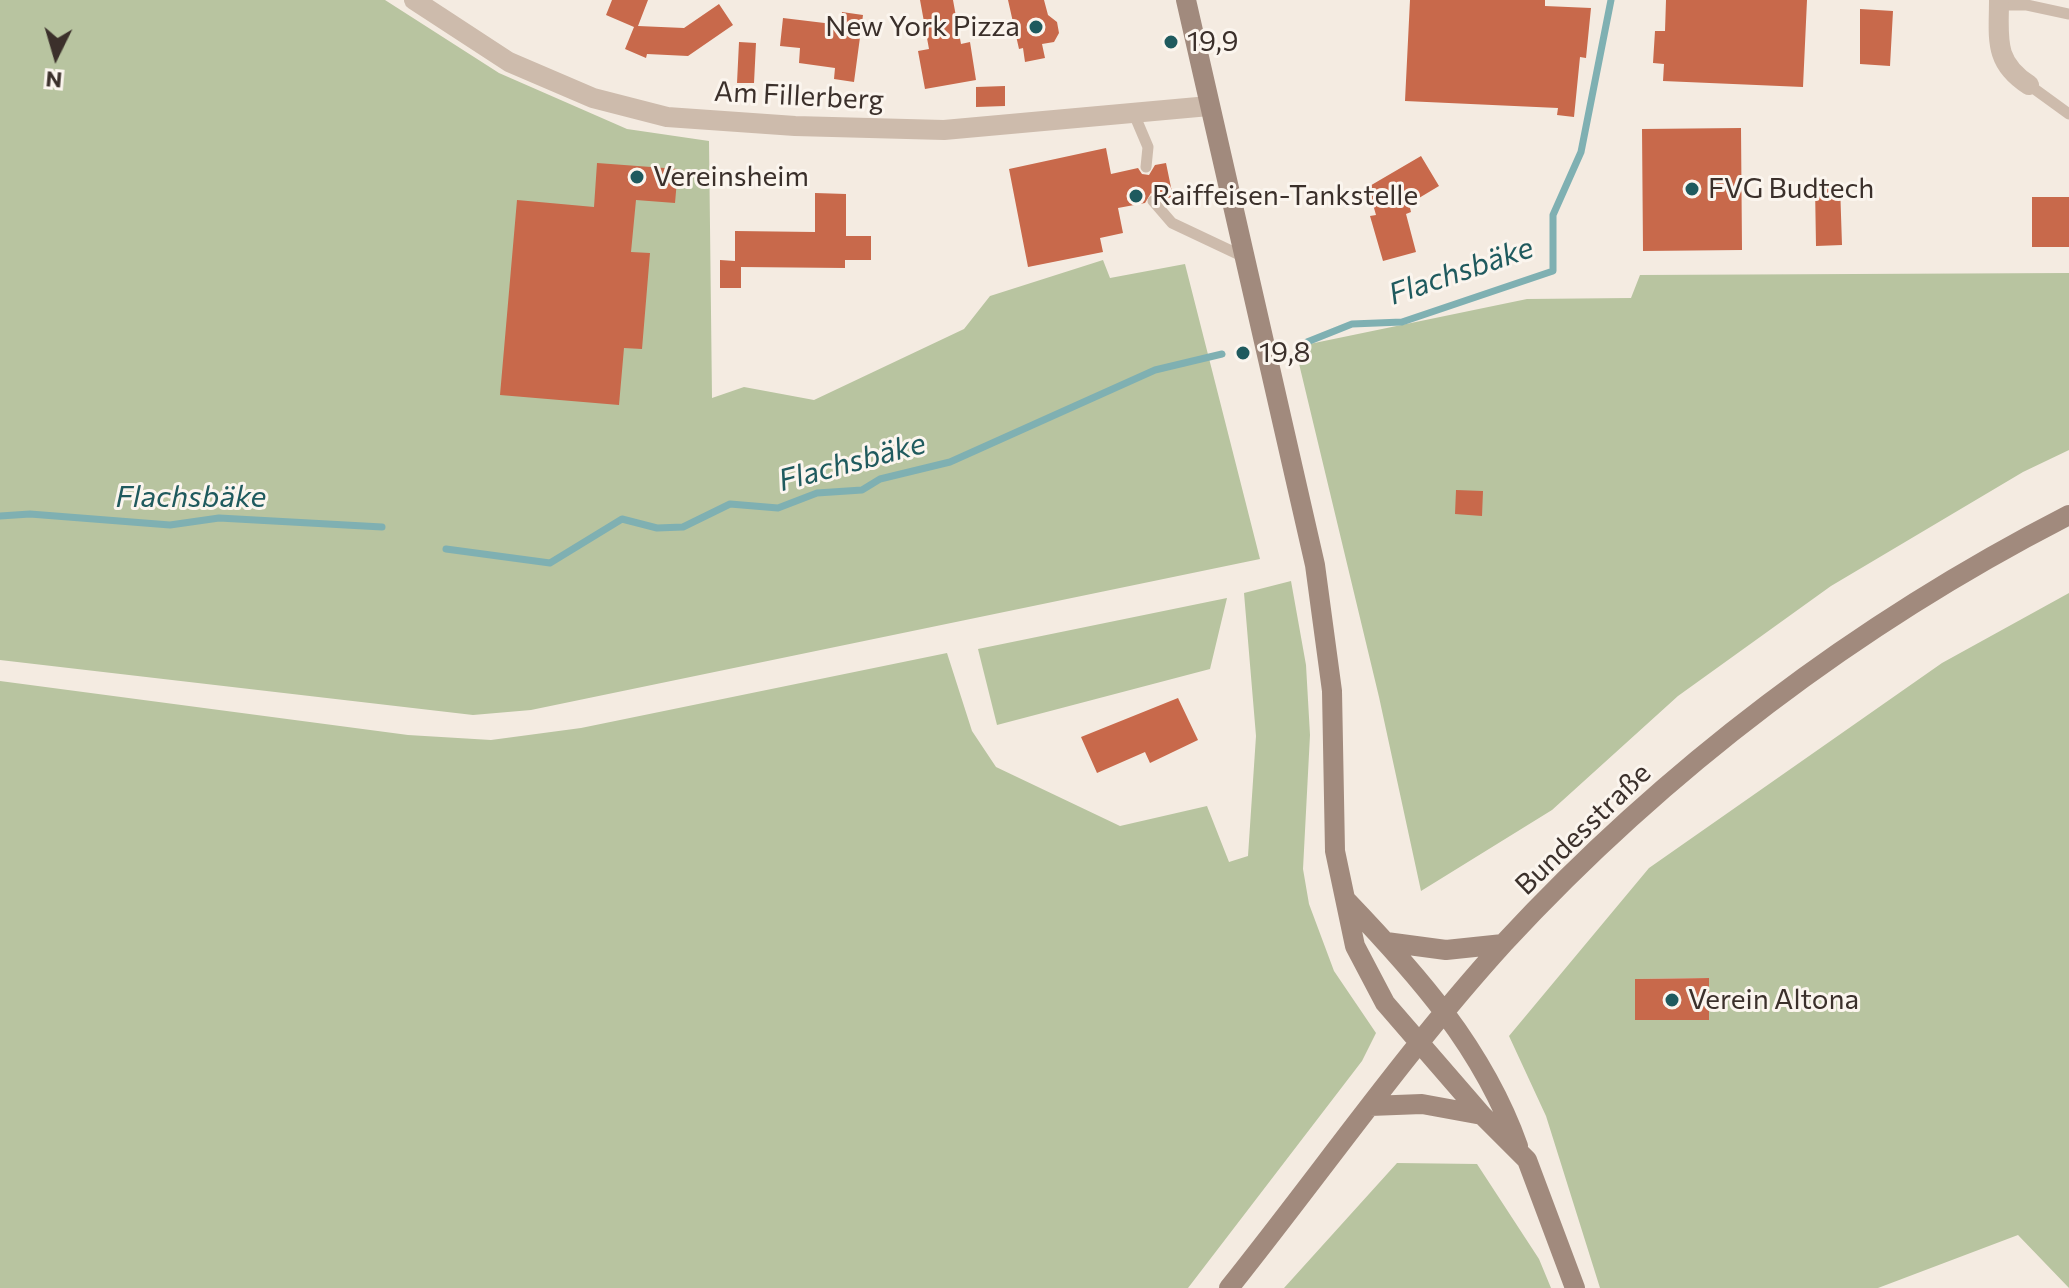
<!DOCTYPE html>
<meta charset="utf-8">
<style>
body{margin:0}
#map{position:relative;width:2069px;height:1288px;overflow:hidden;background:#f4ebe1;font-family:Commissioner,sans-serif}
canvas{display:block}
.north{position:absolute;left:16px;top:16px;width:80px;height:80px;-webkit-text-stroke:6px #fbf5ee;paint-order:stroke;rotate:185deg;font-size:22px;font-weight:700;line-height:32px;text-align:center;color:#3b302b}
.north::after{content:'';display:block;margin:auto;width:28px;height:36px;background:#3b302b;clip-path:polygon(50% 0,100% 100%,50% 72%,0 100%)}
</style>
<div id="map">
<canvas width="2069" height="1288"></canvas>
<div class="north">N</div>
</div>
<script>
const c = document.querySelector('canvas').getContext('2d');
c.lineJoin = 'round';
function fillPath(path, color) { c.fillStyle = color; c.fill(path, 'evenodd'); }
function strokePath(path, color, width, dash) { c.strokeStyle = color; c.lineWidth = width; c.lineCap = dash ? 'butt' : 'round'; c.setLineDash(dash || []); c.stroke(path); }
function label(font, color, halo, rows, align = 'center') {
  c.font = font + ' Commissioner,sans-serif'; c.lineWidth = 6; c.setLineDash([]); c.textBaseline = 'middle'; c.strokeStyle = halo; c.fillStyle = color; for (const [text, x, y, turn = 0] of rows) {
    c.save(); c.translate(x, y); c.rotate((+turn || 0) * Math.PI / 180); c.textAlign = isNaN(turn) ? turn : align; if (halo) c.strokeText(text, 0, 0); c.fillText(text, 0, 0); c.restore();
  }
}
fillPath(new Path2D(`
 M 0,0 L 385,0 L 499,73 L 627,129 L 709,141 L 712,398 L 744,387 L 814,400 L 964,329 L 990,296 L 1103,260 L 1110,278 L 1185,264 L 1260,559 L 531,710 L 473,715 L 0,660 Z
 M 2069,273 L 2069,450 L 2023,472 L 1831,586 L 1678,696 L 1552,810 L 1421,891 L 1379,697 L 1295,347 L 1527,299 L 1631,298 L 1640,275 Z
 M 1291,581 L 1306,665 L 1310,735 L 1303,869 L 1309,904 L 1334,971 L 1376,1033 L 1362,1061 L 1188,1288 L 0,1288 L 0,681 L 408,735 L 491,740 L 581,728 L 947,653 L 972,731 L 996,767 L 1120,826 L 1207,806 L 1229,862 L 1248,856 L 1256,736 L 1244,593 Z
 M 2069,593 L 2069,1288 L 2018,1235 L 1878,1288 L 1600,1288 L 1546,1116 L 1509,1036 L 1649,868 L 1942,663 ZM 1709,978 L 1709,1020 L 1635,1020 L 1635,979 Z
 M 1227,598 L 1210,669 L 997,725 L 978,649 Z
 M 1397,1163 L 1477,1164 L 1539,1259 L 1551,1288 L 1284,1288 Z`), '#b8c4a0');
strokePath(new Path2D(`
 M 1307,342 L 1352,324 L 1402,322 L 1553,271 L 1553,215 L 1581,152 L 1611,0
 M 0,516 L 30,514 L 170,525 L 219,518 L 382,527
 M 446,549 L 550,563 L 622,519 L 657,528 L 683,527 L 730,504 L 778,508 L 817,493 L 862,490 L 880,479 L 950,462 L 1155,370 L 1222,354`), '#7fb0b2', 7);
fillPath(new Path2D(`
 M 612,0 L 648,0 L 638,26 L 684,28 L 719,4 L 733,25 L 688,56 L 647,54 L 646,58 L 625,49 L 634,27 L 606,15 Z
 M 920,0 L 953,0 L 961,44 L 970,42 L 976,80 L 925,89 L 918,51 L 929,49 Z
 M 1008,0 L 1044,0 L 1048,15 L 1057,22 L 1059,33 L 1054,42 L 1042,44 L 1045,58 L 1025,62 L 1023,48 L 1019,49 Z
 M 1410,0 L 1545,0 L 1545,6 L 1591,8 L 1586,58 L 1580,57 L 1574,117 L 1557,115 L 1558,108 L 1405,101 Z
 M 1666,0 L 1807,0 L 1803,87 L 1663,81 L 1664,64 L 1653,63 L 1655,31 L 1665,31 Z
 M 1860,9 L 1893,11 L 1890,66 L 1860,64 Z
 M 842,12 L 863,15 L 854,82 L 834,79 L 835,68 L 799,63 L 800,48 L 780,46 L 783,18 L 841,25 Z
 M 739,42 L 756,43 L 754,83 L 737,83 Z
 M 1005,86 L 1005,106 L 976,107 L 976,87 Z
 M 1741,128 L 1742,250 L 1643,251 L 1642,129 Z
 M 1106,148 L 1111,174 L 1138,168 L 1142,174 L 1149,175 L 1155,165 L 1166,163 L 1173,197 L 1162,199 L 1151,193 L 1145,203 L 1118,208 L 1123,233 L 1100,238 L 1103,252 L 1028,267 L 1009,169 Z
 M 1421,156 L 1439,186 L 1409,204 L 1411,212 L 1406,214 L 1416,252 L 1383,261 L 1370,216 L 1376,215 L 1368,187 Z
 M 597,163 L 678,169 L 675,203 L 636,200 L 631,252 L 650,253 L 642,349 L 624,348 L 619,405 L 500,395 L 517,200 L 594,207 Z
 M 1840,185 L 1842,245 L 1816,246 L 1815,186 Z
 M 815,193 L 846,194 L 846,236 L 871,236 L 871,260 L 845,260 L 845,268 L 741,267 L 741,288 L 720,288 L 720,260 L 735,261 L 735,231 L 815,232 Z
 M 2032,197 L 2069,197 L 2069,247 L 2032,247 Z
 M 1456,490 L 1483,491 L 1482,516 L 1455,514 Z
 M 1178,698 L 1198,740 L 1150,763 L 1145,752 L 1097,773 L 1081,737 Z
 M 1709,978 L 1709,1020 L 1635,1020 L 1635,979 Z`), '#c8694b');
strokePath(new Path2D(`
 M 1999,5 L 2027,5 L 2069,14
 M 2029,85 L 2069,114
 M 1134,114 L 1148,147 L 1146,167
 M 1153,201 L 1172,223 L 1244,257`), '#cdbbac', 11);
strokePath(new Path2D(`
 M 414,0 L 509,62 L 593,98 L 667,117 L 795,126 L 944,130 L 1209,106
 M 1999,0 C 1999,38 1993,62 2029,85`), '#cdbbac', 20);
strokePath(new Path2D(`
 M 1186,0 L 1315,565 L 1332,691 L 1335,851 L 1355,946 L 1385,1003 L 1482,1115 L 1527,1160 L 1575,1288
 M 1346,900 C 1417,974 1483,1048 1518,1146
 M 1386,942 L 1446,950 L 1503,944
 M 1370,1106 L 1422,1104 L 1482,1115
 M 1229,1288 C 1321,1173 1405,1052 1504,943 C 1665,769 1858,623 2069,515`), '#a18a7d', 20);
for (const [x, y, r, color] of [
 [1036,27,8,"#1f5a5e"],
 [1171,42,8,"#1f5a5e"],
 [637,177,8,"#1f5a5e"],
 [1692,189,8,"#1f5a5e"],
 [1136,196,8,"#1f5a5e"],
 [1243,353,8,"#1f5a5e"],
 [1672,1000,8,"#1f5a5e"]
]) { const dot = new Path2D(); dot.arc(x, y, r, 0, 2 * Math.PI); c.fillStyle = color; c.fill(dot); strokePath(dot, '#fbf5ee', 3); }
label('28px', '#3b302b', '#fbf5ee', [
 ["New York Pizza",1020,27,"right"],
 ["19,9",1187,42],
 ["Vereinsheim",653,177],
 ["FVG Budtech",1708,189],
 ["Raiffeisen-Tankstelle",1152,196],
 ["19,8",1259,353],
 ["Verein Altona",1688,1000]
], 'left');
label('28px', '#3b302b', '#fbf5ee', [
 ["Am Fillerberg",799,96,3],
 ["Bundesstraße",1583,829,-44]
]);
label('italic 30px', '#1f5a5e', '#fbf5ee', [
 ["Flachsbäke",1461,271,-19],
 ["Flachsbäke",852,462,-15],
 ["Flachsbäke",191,497]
]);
</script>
